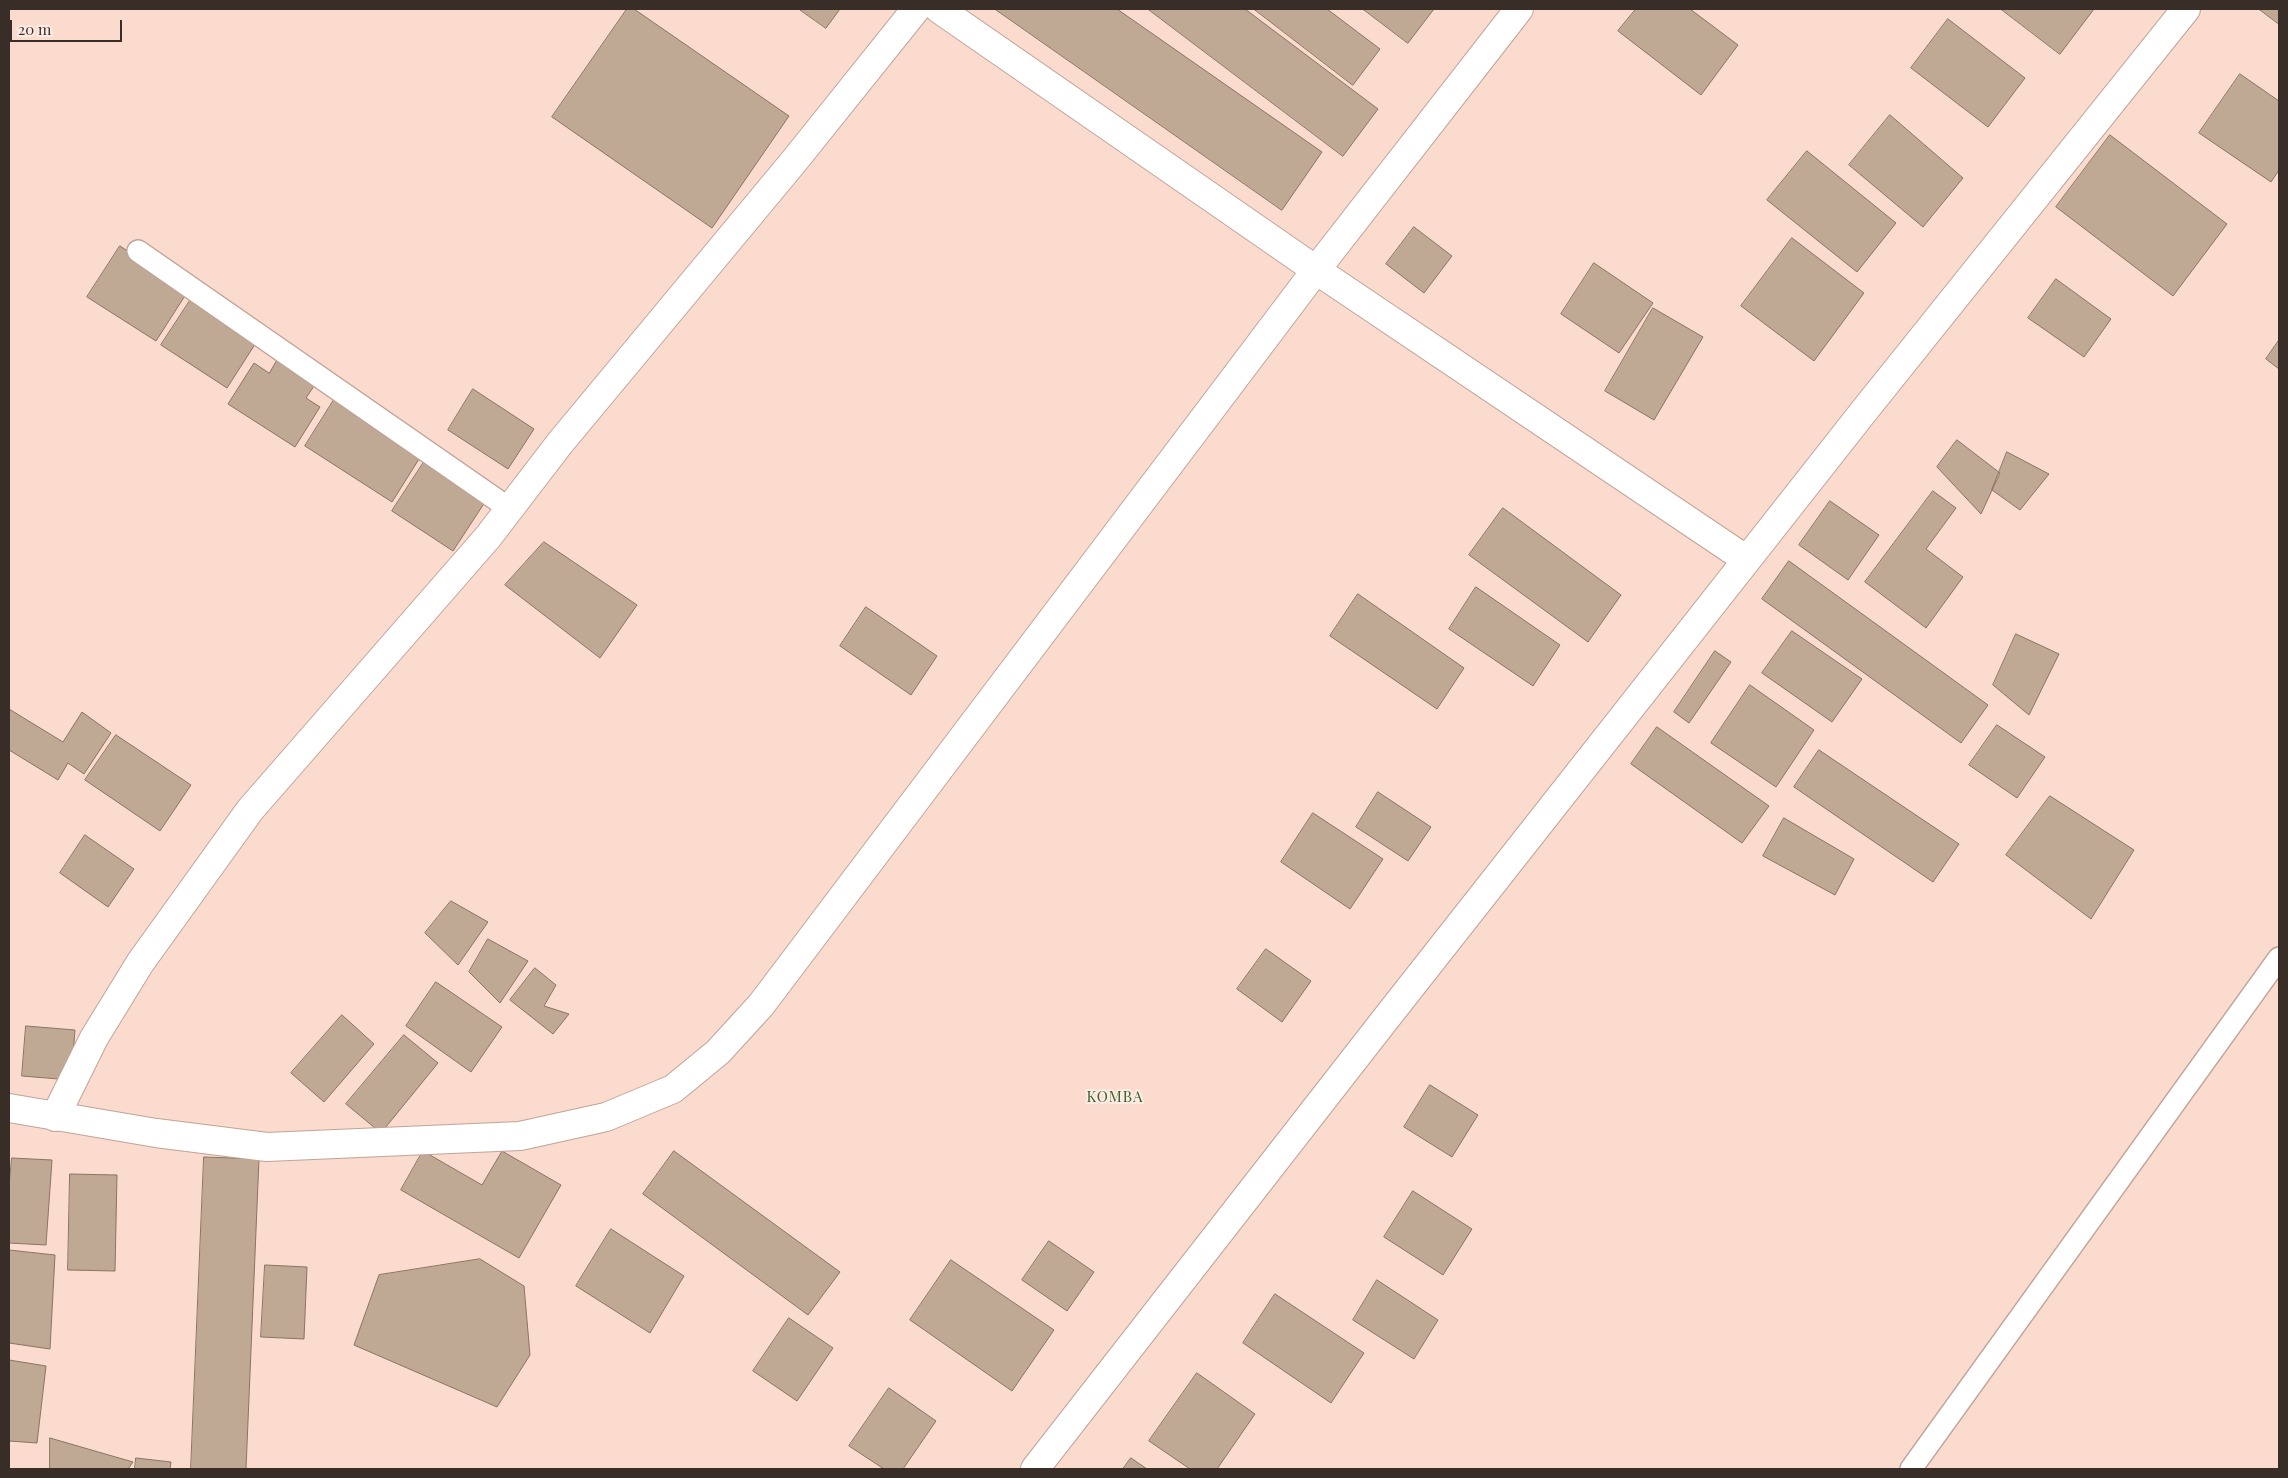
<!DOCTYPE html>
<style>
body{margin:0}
#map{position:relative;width:2288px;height:1478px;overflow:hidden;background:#fadbce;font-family:"Playfair Display",serif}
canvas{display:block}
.frame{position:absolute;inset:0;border:10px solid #392d28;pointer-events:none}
.scale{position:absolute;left:10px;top:20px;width:112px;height:22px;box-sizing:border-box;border:2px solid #392d28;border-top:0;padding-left:6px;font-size:15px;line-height:18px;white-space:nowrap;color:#392d28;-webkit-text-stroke:4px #feebe3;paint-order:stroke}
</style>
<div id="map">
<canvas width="2288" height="1478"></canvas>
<div class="frame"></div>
<div class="scale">20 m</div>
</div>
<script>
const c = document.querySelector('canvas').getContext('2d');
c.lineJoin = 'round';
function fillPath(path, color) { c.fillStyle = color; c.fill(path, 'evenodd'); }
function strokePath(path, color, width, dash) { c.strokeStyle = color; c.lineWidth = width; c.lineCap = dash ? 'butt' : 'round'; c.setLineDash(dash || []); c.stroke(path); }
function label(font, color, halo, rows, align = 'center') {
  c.font = font + ' "Playfair Display",serif'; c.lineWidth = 4; c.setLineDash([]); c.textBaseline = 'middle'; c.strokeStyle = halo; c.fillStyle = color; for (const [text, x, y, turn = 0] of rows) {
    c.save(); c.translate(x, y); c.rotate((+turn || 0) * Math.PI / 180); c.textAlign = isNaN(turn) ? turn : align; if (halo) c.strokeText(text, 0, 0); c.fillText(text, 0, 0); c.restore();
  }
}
const building = new Path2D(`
 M 627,9 L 634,9 L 789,116 L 712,228 L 552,117 Z
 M 799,9 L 840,9 L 826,28 Z
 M 995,9 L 1117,9 L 1322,152 L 1282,210 Z
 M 1148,9 L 1245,9 L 1378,109 L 1343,156 Z
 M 1254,9 L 1327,9 L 1380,49 L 1353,85 Z
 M 1363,9 L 1434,9 L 1408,43 Z
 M 1636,9 L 1690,9 L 1738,45 L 1701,95 L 1618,31 Z
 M 2001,9 L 2094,9 L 2060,54 Z
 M 2259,9 L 2279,9 L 2279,24 Z
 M 1948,19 L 2025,78 L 1988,127 L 1911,68 Z
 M 2240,74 L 2279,101 L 2279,170 L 2271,182 L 2199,133 Z
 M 1890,115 L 1963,178 L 1923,227 L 1849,165 Z
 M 2110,135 L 2227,224 L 2173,296 L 2056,207 Z
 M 1807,151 L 1896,223 L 1857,272 L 1767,200 Z
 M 1414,227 L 1452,256 L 1424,293 L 1386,264 Z
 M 1792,238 L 1864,293 L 1814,361 L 1741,306 Z
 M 120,246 L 188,291 L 156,341 L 87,297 Z
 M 1594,263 L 1653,303 L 1619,353 L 1561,314 Z
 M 2056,279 L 2111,319 L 2084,357 L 2028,318 Z
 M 193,296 L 259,338 L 227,388 L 161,345 Z
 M 1653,308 L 1703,337 L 1654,420 L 1605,391 Z
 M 2279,340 L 2279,369 L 2266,359 Z
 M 278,359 L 316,383 L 306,398 L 320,407 L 295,447 L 228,404 L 254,363 L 269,373 Z
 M 473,389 L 534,429 L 508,469 L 448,430 Z
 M 337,395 L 424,451 L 392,502 L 305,446 Z
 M 1957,440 L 2000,473 L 1981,514 L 1937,467 Z
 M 2007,452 L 2049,474 L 2020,510 L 1992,490 Z
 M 426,459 L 487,499 L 453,551 L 392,511 Z
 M 1933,491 L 1956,508 L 1926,549 L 1963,577 L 1926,628 L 1865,582 Z
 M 1830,501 L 1879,535 L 1848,580 L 1799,545 Z
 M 1503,508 L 1621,595 L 1588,642 L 1469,555 Z
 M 544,542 L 637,605 L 600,658 L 505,585 Z
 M 1789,561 L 1988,705 L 1961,743 L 1762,599 Z
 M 1476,587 L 1560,645 L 1533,686 L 1449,629 Z
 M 1358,594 L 1464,668 L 1437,709 L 1330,636 Z
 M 866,607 L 937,656 L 911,695 L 840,646 Z
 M 1792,631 L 1862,679 L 1832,722 L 1762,673 Z
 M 2016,634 L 2059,654 L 2029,715 L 1993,685 Z
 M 1715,651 L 1731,662 L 1689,723 L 1674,712 Z
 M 1750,685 L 1814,730 L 1776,787 L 1711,743 Z
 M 9,709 L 63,742 L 82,712 L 111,733 L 84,774 L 68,763 L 58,780 L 9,750 Z
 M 1997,725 L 2045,757 L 2017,798 L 1969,765 Z
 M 1657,727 L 1769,806 L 1742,843 L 1631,764 Z
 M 116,735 L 191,785 L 160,831 L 85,780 Z
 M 1819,750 L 1959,844 L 1933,882 L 1794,787 Z
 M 1378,792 L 1431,827 L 1408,861 L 1356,827 Z
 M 2050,796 L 2134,850 L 2091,919 L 2006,855 Z
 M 1313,813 L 1383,859 L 1350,909 L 1281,862 Z
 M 1784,818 L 1854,859 L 1835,895 L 1763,856 Z
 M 85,835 L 134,869 L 108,907 L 60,873 Z
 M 451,901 L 488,922 L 458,965 L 425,933 Z
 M 488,939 L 528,961 L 500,1003 L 469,972 Z
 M 1266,949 L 1311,981 L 1282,1022 L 1237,989 Z
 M 535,968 L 556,985 L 544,1006 L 569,1014 L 553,1034 L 510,1000 Z
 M 436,982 L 502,1027 L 471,1072 L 406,1026 Z
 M 342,1015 L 374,1044 L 324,1102 L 291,1073 Z
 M 26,1026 L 75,1030 L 71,1080 L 22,1076 Z
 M 404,1035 L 438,1063 L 381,1133 L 346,1104 Z
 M 1430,1085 L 1478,1115 L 1452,1157 L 1404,1127 Z
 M 423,1151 L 482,1185 L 502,1151 L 561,1185 L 519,1258 L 401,1190 Z
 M 674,1151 L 840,1272 L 808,1315 L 643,1194 Z
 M 204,1157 L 259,1159 L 246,1469 L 191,1469 Z
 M 12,1158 L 52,1160 L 46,1245 L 9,1243 L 9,1185 Z
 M 70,1174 L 117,1175 L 115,1271 L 68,1270 Z
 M 1413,1191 L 1472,1229 L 1443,1275 L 1384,1237 Z
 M 611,1229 L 684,1276 L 650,1333 L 576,1286 Z
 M 1049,1241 L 1094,1272 L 1067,1311 L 1022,1280 Z
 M 9,1250 L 55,1255 L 50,1349 L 9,1343 Z
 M 480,1259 L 524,1286 L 530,1355 L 497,1407 L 354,1345 L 379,1275 Z
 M 951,1260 L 1054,1330 L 1012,1391 L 910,1320 Z
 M 265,1265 L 307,1267 L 304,1339 L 261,1337 Z
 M 1377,1280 L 1438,1320 L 1414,1359 L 1353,1320 Z
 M 1275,1294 L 1364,1353 L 1331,1403 L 1243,1343 Z
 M 789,1318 L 833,1348 L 797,1401 L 753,1371 Z
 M 9,1360 L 46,1366 L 37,1443 L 9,1441 Z
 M 1197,1373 L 1255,1414 L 1217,1469 L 1190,1469 L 1149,1441 Z
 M 889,1388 L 936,1421 L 903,1469 L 884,1469 L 849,1446 Z
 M 50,1438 L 133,1462 L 128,1469 L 50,1469 Z
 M 136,1458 L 171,1462 L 170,1469 L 135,1469 Z
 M 1131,1458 L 1147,1469 L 1123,1469 Z`);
fillPath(building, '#bfa894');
strokePath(building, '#8a7461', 1);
const lane = new Path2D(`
 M 138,251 L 510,509
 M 1911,1469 L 2279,958`);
const street = new Path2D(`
 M 939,9 L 1316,270 L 1747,560
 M 9,1108 L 156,1133 L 267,1147 L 520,1136 L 606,1117 L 673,1089 L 718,1052 L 761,1005 L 1316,270 L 1519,9
 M 55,1117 L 94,1038 L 140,963 L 250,810 L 488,537 L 560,443 L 795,160 L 916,9
 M 1035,1469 L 1384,1021 L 1864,411 L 2186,9`);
strokePath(lane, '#c1a397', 24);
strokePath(street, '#c1a397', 30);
strokePath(lane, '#fff', 21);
strokePath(street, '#fff', 28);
c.letterSpacing = '1px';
label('15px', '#356229', '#feebe3', [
 ["KOMBA",1115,1097]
]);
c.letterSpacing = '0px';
</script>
